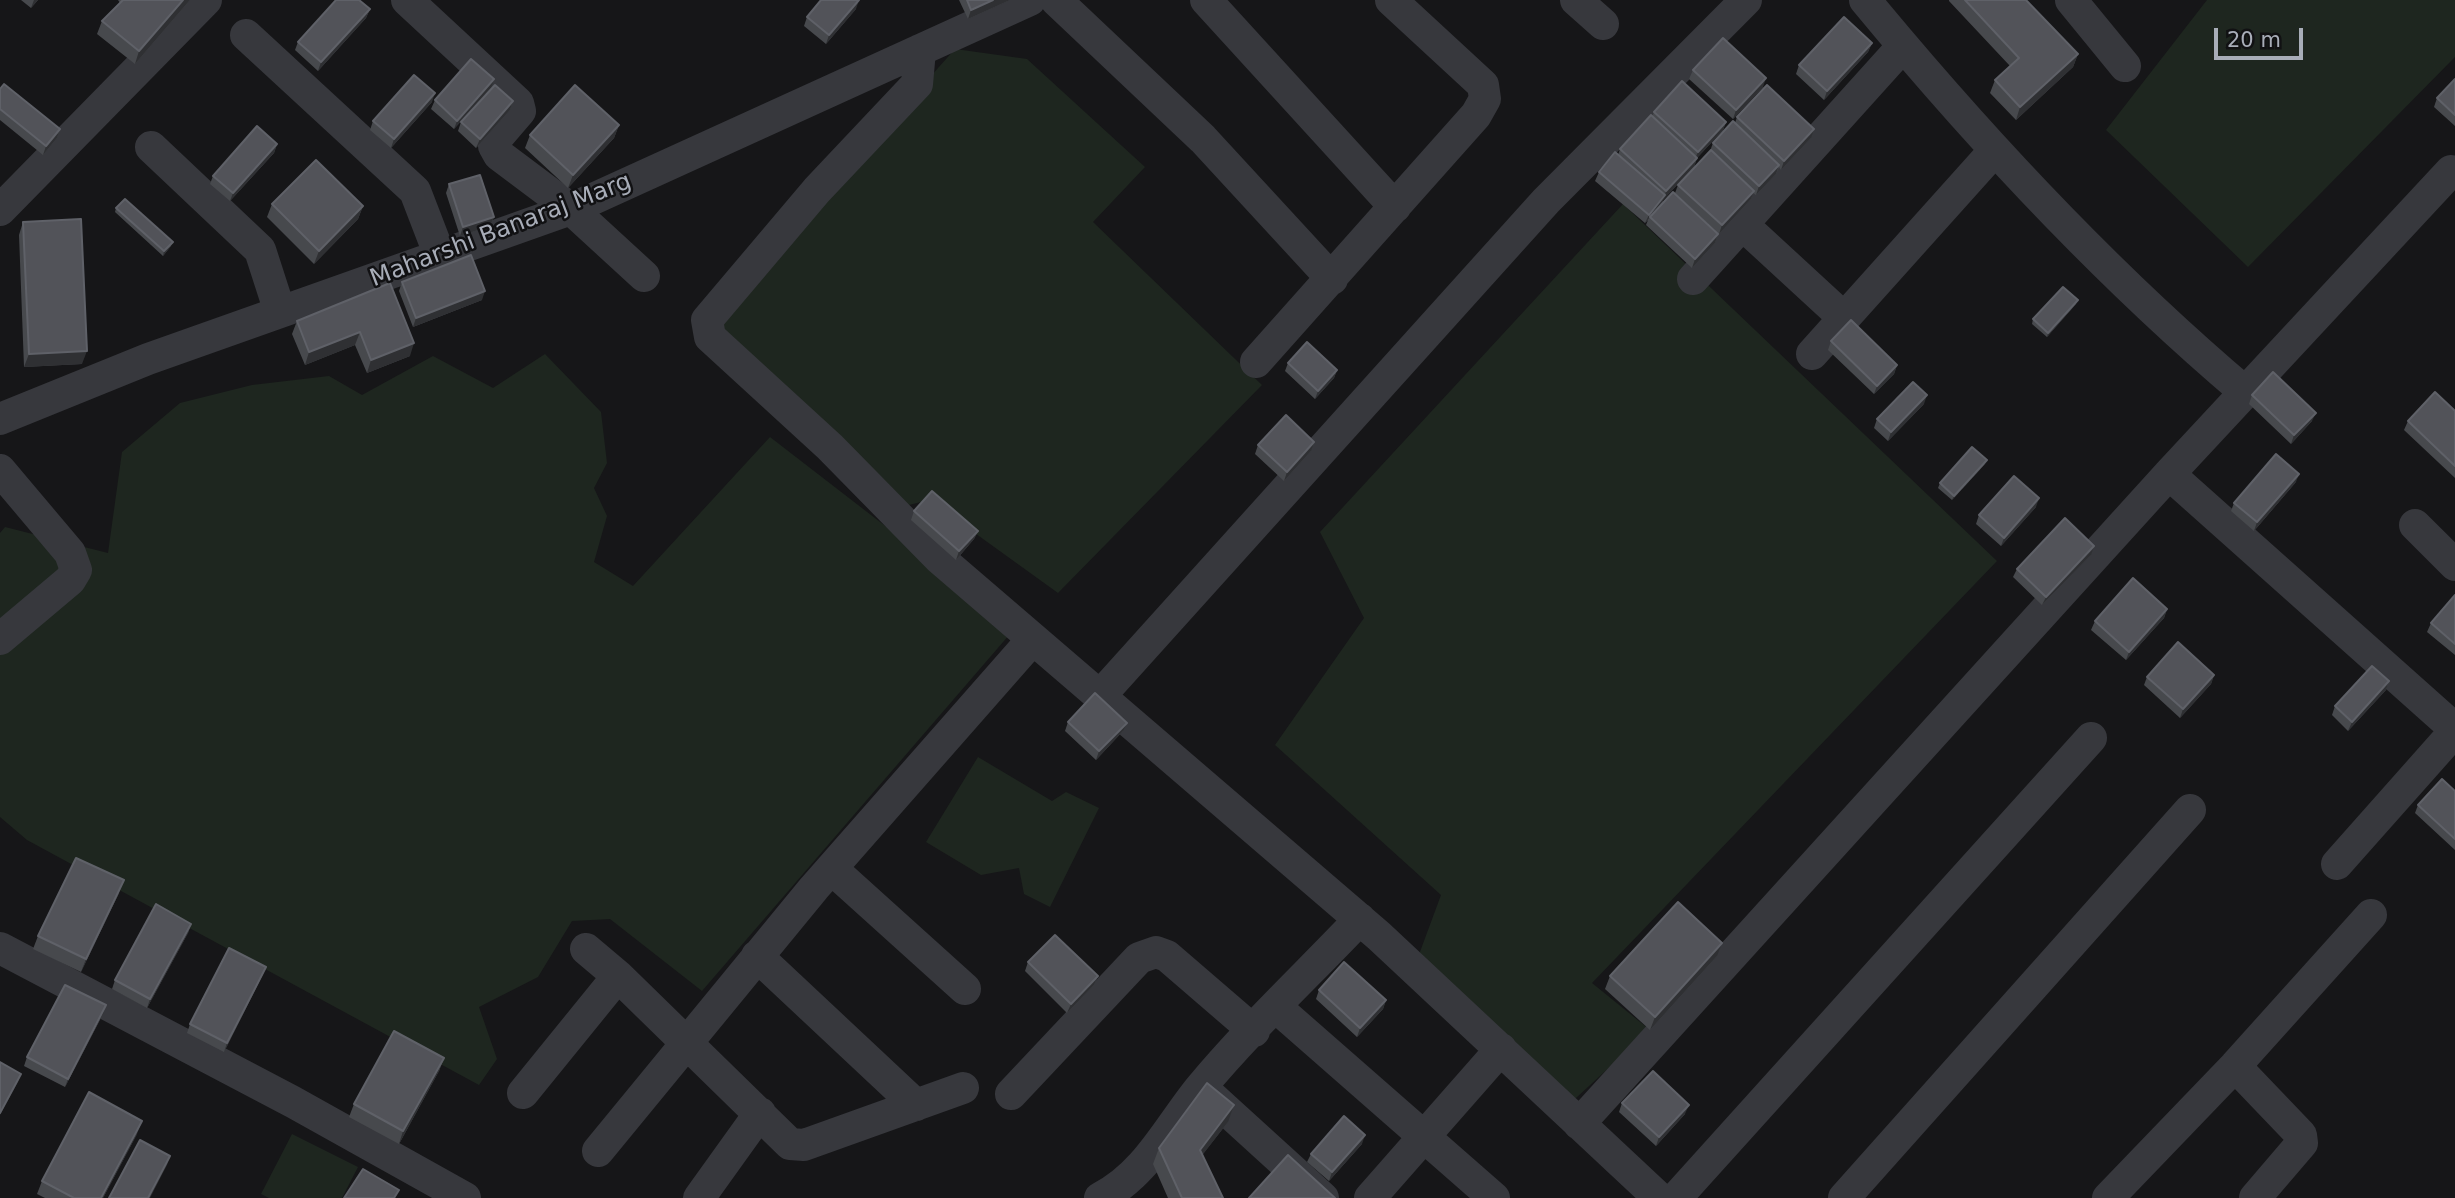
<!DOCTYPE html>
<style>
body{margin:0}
#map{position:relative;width:2455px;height:1198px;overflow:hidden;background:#161618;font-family:"DejaVu Sans",sans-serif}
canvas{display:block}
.scale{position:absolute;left:2214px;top:28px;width:89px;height:32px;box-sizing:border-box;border:4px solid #a8adb8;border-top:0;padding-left:9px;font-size:21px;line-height:24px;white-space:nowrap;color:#a8adb8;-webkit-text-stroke:5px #111113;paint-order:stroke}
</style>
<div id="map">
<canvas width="2455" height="1198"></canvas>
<div class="scale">20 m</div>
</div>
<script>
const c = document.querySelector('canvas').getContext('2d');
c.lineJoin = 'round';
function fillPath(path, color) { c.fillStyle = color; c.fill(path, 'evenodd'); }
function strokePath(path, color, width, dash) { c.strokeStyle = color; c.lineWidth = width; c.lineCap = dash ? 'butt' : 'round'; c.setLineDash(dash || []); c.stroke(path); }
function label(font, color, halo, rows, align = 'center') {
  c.font = font + ' "DejaVu Sans",sans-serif'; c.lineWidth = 5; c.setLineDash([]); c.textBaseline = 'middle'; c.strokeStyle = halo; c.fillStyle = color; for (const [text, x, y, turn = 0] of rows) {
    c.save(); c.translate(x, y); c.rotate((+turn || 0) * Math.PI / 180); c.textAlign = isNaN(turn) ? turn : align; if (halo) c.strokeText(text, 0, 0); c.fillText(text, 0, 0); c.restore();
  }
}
fillPath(new Path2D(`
 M 2207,0 L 2455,0 L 2455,57 L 2248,267 L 2106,130 Z
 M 955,49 L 1027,59 L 1145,167 L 1093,222 L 1262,385 L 1058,593 L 929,500 L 881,512 L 708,326 Z
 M 1623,204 L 1997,561 L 1592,983 L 1650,1030 L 1564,1109 L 1414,968 L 1441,895 L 1275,745 L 1364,618 L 1320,532 Z
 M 545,354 L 601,412 L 607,463 L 594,488 L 607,516 L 594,562 L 633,586 L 770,437 L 1016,627 L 702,991 L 610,919 L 572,921 L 538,977 L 479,1007 L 497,1059 L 479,1085 L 27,840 L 0,817 L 0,533 L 5,527 L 108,553 L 122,452 L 180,403 L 252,385 L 329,376 L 362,395 L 433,356 L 493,388 Z
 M 978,757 L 1052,801 L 1066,792 L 1099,808 L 1050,907 L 1024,894 L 1019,868 L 981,875 L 926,842 Z
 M 292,1134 L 358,1167 L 342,1198 L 269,1198 L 261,1194 Z`), '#1e261f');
strokePath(new Path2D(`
 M 407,0 L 518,103 L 520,111 L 496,139 L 494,146 L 499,155 L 571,209 L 644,276
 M 1056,0 L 1203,139 L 1332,279
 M 1206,0 L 1395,207
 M 1576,0 L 1603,24
 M 1865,0 C 1979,138 2108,276 2245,392
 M 2071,0 L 2125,66
 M 246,35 L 415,191 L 440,256
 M 920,50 L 917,84 L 817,190 L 707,320 L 710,337 L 830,447 L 939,558 L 1379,936 L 1659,1198
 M 151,147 L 260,250 L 280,312
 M 0,210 L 206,0
 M 1743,225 L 1844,318
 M 1693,279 L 1903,46
 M 1812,354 L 1995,150
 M 1256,362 L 1476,115 L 1485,99 L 1483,85 L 1391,0
 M 0,419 L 148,359 L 571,209 L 1030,0
 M 0,470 L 70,553 L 76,570 L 70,580 L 0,639
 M 2169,474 L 2455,729
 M 2415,525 L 2455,565
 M 1099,697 L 1546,201 L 1746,0
 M 2337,864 L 2455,731
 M 832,869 L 965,989
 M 0,948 L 293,1102 L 465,1198
 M 586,949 L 618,976 L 790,1144 L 804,1145 L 963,1088
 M 757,956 L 916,1105
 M 1276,1007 L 1494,1198
 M 2235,1066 L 2301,1135 L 2302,1143 L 2255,1198
 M 1201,1087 L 1323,1198
 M 523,1093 L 618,976
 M 1011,1094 L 1139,958 L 1156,952 L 1167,956 L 1254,1031
 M 1579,1124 L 2169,474 L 2451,171
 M 598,1151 L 814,888 L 1032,640
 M 699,1198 L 760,1113
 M 1100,1198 C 1146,1175 1169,1126 1200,1088 C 1249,1029 1307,975 1360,919
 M 1370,1198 L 1501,1049
 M 1676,1198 L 2091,738
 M 1844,1198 L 2190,810
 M 2108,1198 L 2235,1066 L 2371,915`), '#37383d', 32);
fillPath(new Path2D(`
 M 21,0 L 38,0 L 31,8 Z
 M 118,0 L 190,0 L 135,64 L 97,34 L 102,21 L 120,3 Z
 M 959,0 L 1010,0 L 968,19 Z
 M 1949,0 L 2026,0 L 2078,54 L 2073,67 L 2016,120 L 1990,93 L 1995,80 L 2010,66 L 1949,1 Z
 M 370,9 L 366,18 L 318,71 L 295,50 L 298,42 Z
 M 856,9 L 826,44 L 804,26 L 807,17 Z
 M 1872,43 L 1868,52 L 1824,100 L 1796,74 L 1799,65 Z
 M 1693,70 L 1763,87 L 1733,119 L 1689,79 Z
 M 2455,79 L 2455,126 L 2434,107 L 2437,98 Z
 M 491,88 L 454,129 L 431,109 L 435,100 Z
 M 0,89 L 60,129 L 57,138 L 43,155 L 0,120 Z
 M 513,101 L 510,110 L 476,148 L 458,131 L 461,122 Z
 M 432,102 L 391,148 L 370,130 L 373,121 Z
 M 1654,112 L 1726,122 L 1723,130 L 1697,158 L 1694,167 L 1663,200 L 1662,203 L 1718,234 L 1715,243 L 1692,268 L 1646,225 L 1648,220 L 1645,223 L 1595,181 L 1599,172 L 1618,155 L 1620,149 L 1652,117 Z
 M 1737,117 L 1811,138 L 1781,170 L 1779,167 L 1776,174 L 1756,195 L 1753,193 L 1751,199 L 1719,234 L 1675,193 L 1678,185 L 1710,151 L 1713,143 L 1735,123 Z
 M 619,125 L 614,138 L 568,188 L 525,148 L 530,135 Z
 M 277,144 L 274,153 L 230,201 L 210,184 L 213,176 Z
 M 449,184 L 494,217 L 490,226 L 460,236 L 446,193 Z
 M 272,204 L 363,206 L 358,219 L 314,264 L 267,217 Z
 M 116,208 L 171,246 L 163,256 L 115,212 Z
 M 23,222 L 82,364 L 24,367 L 19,235 Z
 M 402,282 L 482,300 L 413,327 L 399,291 Z
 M 390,283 L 410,356 L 367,373 L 355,345 L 305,365 L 292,334 L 297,321 Z
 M 2076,304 L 2047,337 L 2032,324 L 2033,319 Z
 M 1831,341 L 1897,365 L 1894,374 L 1874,394 L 1828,350 Z
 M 1288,363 L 1337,370 L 1334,378 L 1315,399 L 1285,371 Z
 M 2252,395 L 2312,421 L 2291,444 L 2249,404 Z
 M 1924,404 L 1888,441 L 1874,428 L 1877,419 Z
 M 2455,411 L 2455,478 L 2404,430 L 2408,421 Z
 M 1258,445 L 1311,451 L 1284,481 L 1255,454 Z
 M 1985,464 L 1952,500 L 1938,488 L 1940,483 Z
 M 2296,482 L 2254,531 L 2231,511 L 2234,503 Z
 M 2036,507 L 2001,546 L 1976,524 L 1979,515 Z
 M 914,511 L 978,531 L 974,539 L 956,560 L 911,520 Z
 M 2091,555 L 2042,605 L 2013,577 L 2017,569 Z
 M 2455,595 L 2455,655 L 2427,632 L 2431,623 Z
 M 2167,609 L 2164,618 L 2126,660 L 2091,630 L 2095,621 Z
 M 2214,675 L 2211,684 L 2180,718 L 2144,685 L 2147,677 Z
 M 2389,681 L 2386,690 L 2348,731 L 2332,715 L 2335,706 Z
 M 1068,722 L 1123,731 L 1096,760 L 1065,731 Z
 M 2455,791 L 2455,850 L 2415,813 L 2418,805 Z
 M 119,893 L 81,972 L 33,949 L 38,936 Z
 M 191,924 L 188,933 L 147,1008 L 112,989 L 115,980 Z
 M 1717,956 L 1650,1030 L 1605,989 L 1610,976 Z
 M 1028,962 L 1098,976 L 1094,985 L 1067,1013 L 1025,971 Z
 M 266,967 L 262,976 L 224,1052 L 187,1033 L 190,1024 Z
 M 1319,990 L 1386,1000 L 1383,1009 L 1357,1037 L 1316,999 Z
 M 103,1014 L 65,1087 L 24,1066 L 27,1057 Z
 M 444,1058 L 439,1071 L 399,1144 L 349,1117 L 354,1104 Z
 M 1622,1103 L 1685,1114 L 1656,1146 L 1619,1112 Z
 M 1228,1122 L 1202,1155 L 1223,1198 L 1168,1198 L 1153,1164 L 1159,1148 Z
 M 137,1134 L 103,1198 L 45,1198 L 37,1194 L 42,1181 Z
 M 1362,1144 L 1329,1181 L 1307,1162 L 1311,1154 Z`), '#47494d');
fillPath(new Path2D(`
 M 34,0 L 38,0 L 31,8 Z
 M 183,0 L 190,0 L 135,64 L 139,51 Z
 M 859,0 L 856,9 L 826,44 L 829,35 Z
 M 993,0 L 1010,0 L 968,19 L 971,10 Z
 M 370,9 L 366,18 L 318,71 L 321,62 Z
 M 1872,43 L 1868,52 L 1824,100 L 1827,91 Z
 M 2078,54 L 2073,67 L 2016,120 L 2020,107 Z
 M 1766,78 L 1763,87 L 1733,119 L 1736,110 Z
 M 494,79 L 491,88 L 454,129 L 457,121 Z
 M 435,93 L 432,102 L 391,148 L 394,139 Z
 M 513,101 L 510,110 L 476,148 L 480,139 Z
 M 1726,122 L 1723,130 L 1697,158 L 1694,167 L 1663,200 L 1662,204 L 1650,217 L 1645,223 L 1649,215 L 1665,195 L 1666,191 L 1694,161 L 1698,152 Z
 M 619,125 L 614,138 L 568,188 L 573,175 Z
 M 60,129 L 57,138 L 43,155 L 46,146 Z
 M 1814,129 L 1811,138 L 1781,170 L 1784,161 Z
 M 277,144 L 274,153 L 230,201 L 233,193 Z
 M 1779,165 L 1776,174 L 1756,195 L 1759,186 Z
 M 1754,191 L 1751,199 L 1719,234 L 1722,225 Z
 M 363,206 L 358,219 L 314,264 L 319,251 Z
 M 494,217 L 490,226 L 460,236 L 463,227 Z
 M 1718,234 L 1715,243 L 1692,268 L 1695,259 Z
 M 173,242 L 171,246 L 163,256 L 164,251 Z
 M 485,291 L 482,300 L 413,327 L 416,318 Z
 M 2078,300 L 2076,304 L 2047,337 L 2048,333 Z
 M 360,332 L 355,345 L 305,365 L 309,352 Z
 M 414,343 L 410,356 L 367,373 L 371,360 Z
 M 87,351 L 82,364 L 24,367 L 29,354 Z
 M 1897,365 L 1894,374 L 1874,394 L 1877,386 Z
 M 1337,370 L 1334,378 L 1315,399 L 1318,391 Z
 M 1927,395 L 1924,404 L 1888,441 L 1891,432 Z
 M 2316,413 L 2312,421 L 2291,444 L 2294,435 Z
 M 1314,442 L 1311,451 L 1284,481 L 1287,472 Z
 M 1987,460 L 1985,464 L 1952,500 L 1954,496 Z
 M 2299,474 L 2296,482 L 2254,531 L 2257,522 Z
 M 2039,498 L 2036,507 L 2001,546 L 2004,538 Z
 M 978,531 L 974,539 L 956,560 L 959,551 Z
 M 2094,546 L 2091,555 L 2042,605 L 2046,597 Z
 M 2167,609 L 2164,618 L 2126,660 L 2129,652 Z
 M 2214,675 L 2211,684 L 2180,718 L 2183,709 Z
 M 2389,681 L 2386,690 L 2348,731 L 2352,722 Z
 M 1127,723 L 1123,731 L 1096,760 L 1099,751 Z
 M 124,880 L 119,893 L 81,972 L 86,959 Z
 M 191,924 L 188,933 L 147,1008 L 150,999 Z
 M 1722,943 L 1717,956 L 1650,1030 L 1655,1017 Z
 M 266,967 L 262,976 L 224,1052 L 227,1043 Z
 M 1098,976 L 1094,985 L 1067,1013 L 1071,1004 Z
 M 1386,1000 L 1383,1009 L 1357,1037 L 1360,1028 Z
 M 106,1005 L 103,1014 L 65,1087 L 68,1079 Z
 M 444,1058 L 439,1071 L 399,1144 L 403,1131 Z
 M 21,1074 L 18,1082 L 0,1115 L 0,1113 Z
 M 1234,1105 L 1228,1122 L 1194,1166 L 1200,1150 Z
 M 1689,1105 L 1685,1114 L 1656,1146 L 1659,1137 Z
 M 142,1121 L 137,1134 L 103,1198 L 101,1198 Z
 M 1365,1135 L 1362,1144 L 1329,1181 L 1332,1172 Z
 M 170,1156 L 167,1165 L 150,1198 L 148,1198 Z`), '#2f3033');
const building = new Path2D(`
 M 123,0 L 183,0 L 139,51 L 102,21 Z
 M 336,0 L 359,0 L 370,9 L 321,62 L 298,42 Z
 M 821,0 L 859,0 L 829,35 L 807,17 Z
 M 967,0 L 993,0 L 971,10 Z
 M 1965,0 L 2026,0 L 2078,54 L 2020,107 L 1995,80 L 2019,58 Z
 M 1844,17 L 1872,43 L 1827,91 L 1799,65 Z
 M 1723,38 L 1766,78 L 1736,110 L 1693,70 Z
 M 471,59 L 494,79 L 457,121 L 435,100 Z
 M 414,75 L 435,93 L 394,139 L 373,121 Z
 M 2455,79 L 2455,115 L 2437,98 Z
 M 1682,81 L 1726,122 L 1698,152 L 1654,112 Z
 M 4,84 L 60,129 L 46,146 L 0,109 L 0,89 Z
 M 495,85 L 513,101 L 480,139 L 461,122 Z
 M 575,85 L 619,125 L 573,175 L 530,135 Z
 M 1767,85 L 1814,129 L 1784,161 L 1737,117 Z
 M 1651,115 L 1697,158 L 1666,191 L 1620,149 Z
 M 1733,121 L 1779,165 L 1759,186 L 1713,143 Z
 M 257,126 L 277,144 L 233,193 L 213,176 Z
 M 1711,150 L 1754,191 L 1722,225 L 1678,185 Z
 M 1615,152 L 1665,195 L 1649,215 L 1599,172 Z
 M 316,160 L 363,206 L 319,251 L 272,204 Z
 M 480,175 L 494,217 L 463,227 L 449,184 Z
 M 1673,192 L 1718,234 L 1695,259 L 1650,217 Z
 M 125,199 L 173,242 L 164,251 L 116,208 Z
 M 81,219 L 87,351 L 29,354 L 23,222 Z
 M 471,255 L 485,291 L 416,318 L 402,282 Z
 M 390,283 L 414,343 L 371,360 L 360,332 L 309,352 L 297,321 Z
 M 2063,287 L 2078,300 L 2048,333 L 2033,319 Z
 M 1851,320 L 1897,365 L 1877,386 L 1831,341 Z
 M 1307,342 L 1337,370 L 1318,391 L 1288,363 Z
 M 2273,372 L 2316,413 L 2294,435 L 2252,395 Z
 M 1913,382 L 1927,395 L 1891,432 L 1877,419 Z
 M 2435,392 L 2455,411 L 2455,466 L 2408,421 Z
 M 1286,415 L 1314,442 L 1287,472 L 1258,445 Z
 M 1972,447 L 1987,460 L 1954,496 L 1940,483 Z
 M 2276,454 L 2299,474 L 2257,522 L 2234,503 Z
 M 2014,476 L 2039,498 L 2004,538 L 1979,515 Z
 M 932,491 L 978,531 L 959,551 L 914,511 Z
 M 2065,518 L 2094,546 L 2046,597 L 2017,569 Z
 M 2133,578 L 2167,609 L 2129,652 L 2095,621 Z
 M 2455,595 L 2455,644 L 2431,623 Z
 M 2178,642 L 2214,675 L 2183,709 L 2147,677 Z
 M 2372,666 L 2389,681 L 2352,722 L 2335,706 Z
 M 1095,693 L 1127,723 L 1099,751 L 1068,722 Z
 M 2442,779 L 2455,791 L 2455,839 L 2418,805 Z
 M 76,858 L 124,880 L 86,959 L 38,936 Z
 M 1678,902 L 1722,943 L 1655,1017 L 1610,976 Z
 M 156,904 L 191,924 L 150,999 L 115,980 Z
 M 1055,935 L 1098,976 L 1071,1004 L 1028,962 Z
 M 229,948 L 266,967 L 227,1043 L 190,1024 Z
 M 1344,962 L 1386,1000 L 1360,1028 L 1319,990 Z
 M 65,985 L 106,1005 L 68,1079 L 27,1057 Z
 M 394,1031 L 444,1058 L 403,1131 L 354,1104 Z
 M 0,1062 L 21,1074 L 0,1113 Z
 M 1653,1071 L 1689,1105 L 1659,1137 L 1622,1103 Z
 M 1207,1083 L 1234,1105 L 1200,1150 L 1223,1198 L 1182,1198 L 1159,1148 Z
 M 89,1092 L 142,1121 L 101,1198 L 74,1198 L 42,1181 Z
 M 1344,1116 L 1365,1135 L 1332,1172 L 1311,1154 Z
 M 140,1140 L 170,1156 L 148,1198 L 109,1198 Z
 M 1288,1155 L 1335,1198 L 1249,1198 Z
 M 363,1169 L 399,1190 L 394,1198 L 344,1198 Z`);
fillPath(building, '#525359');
strokePath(building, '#5f6168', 2);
label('24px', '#a8adb8', '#111113', [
 ["Maharshi Banaraj Marg",501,231,-21]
]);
</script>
